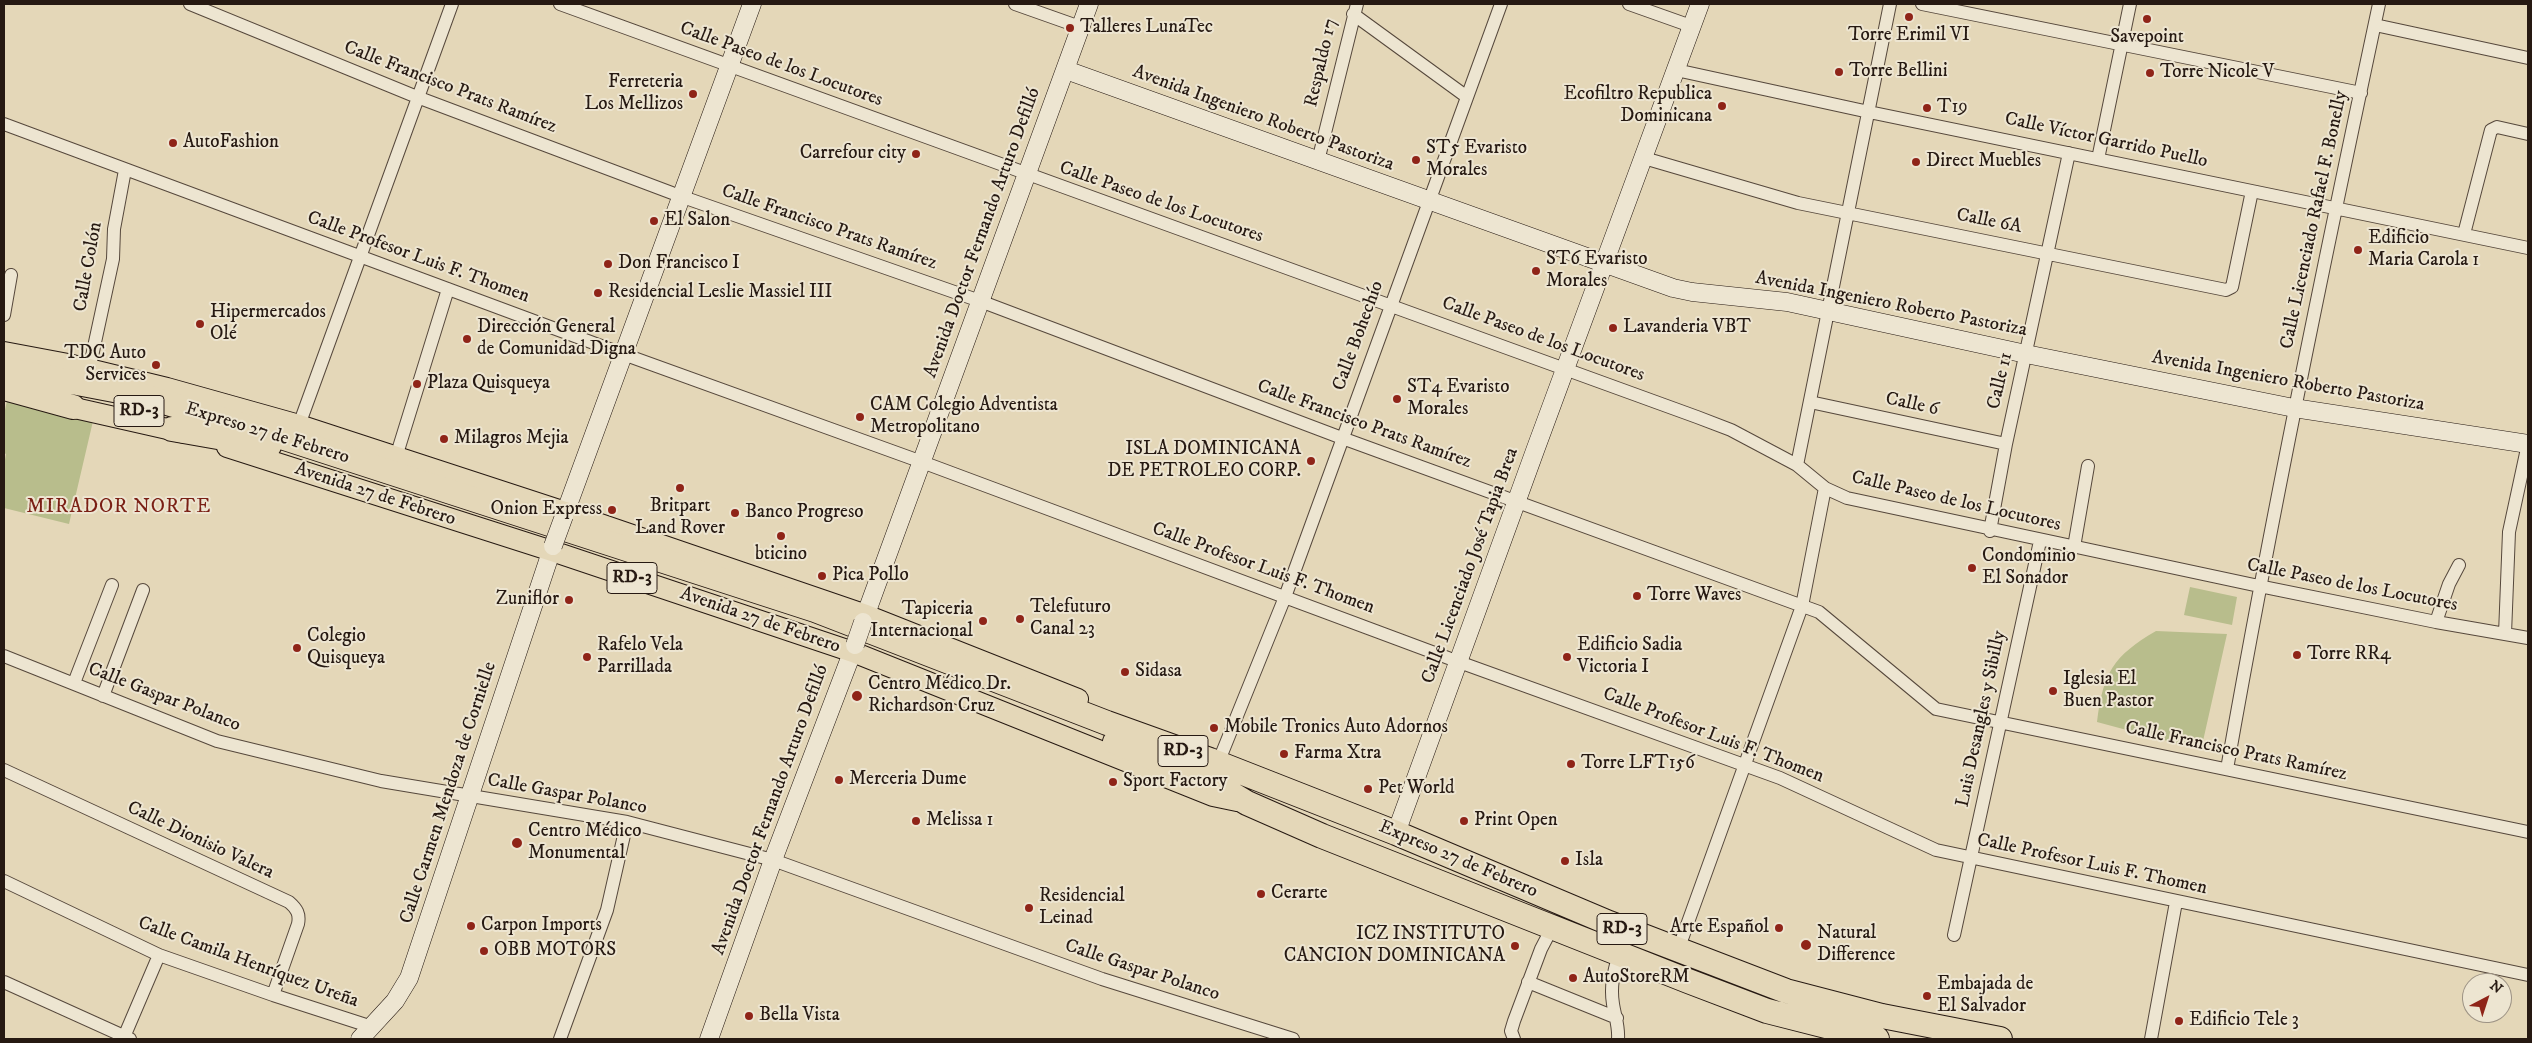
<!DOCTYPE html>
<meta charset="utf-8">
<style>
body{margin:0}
#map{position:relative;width:2532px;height:1043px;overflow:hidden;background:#e4d7b8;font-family:"IM FELL DW Pica",serif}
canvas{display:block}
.frame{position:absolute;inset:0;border:5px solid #261912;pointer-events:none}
.north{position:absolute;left:2462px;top:973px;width:50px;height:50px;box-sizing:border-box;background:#ede5d1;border:1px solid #9d9385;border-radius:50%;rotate:40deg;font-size:14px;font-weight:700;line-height:20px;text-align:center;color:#261912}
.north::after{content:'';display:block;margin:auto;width:18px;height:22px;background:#8f2418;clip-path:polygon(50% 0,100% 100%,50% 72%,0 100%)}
</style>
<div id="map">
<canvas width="2532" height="1043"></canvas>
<div class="frame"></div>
<div class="north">N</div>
</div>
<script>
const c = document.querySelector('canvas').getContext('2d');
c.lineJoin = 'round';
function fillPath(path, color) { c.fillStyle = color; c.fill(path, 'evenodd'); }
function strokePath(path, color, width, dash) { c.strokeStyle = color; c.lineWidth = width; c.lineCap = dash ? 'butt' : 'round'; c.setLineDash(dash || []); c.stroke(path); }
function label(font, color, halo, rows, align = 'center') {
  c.font = font + ' "IM FELL DW Pica",serif'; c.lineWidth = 4; c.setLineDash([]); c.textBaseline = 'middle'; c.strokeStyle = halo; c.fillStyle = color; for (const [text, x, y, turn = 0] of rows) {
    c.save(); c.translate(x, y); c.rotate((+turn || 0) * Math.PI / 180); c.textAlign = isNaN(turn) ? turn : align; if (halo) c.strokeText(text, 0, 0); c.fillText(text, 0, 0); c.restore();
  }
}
fillPath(new Path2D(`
 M 7,401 L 93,421 L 69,524 L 4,508 L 4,465 L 6,454 L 4,453 L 4,414 Z
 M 2190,587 L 2237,597 L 2232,625 L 2184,615 Z
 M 2156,631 L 2227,634 L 2201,750 L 2097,722 C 2103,673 2113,656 2156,631 Z`), '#b8bd8c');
const street = new Path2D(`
 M 190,4 L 417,97 L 680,196 L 980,301 L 1342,438 L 1819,612 L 1936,709 L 2528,832
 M 560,4 L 1697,417 L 1731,430 L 1797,465 L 1825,488 L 1847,498 L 2259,586 L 2436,622 L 2528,638
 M 1015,4 L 1080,27
 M 1629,4 L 1691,26
 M 1922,4 L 2361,93
 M 1353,14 L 1467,97
 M 2375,25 L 2528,58
 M 1676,70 L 1869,112 L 2528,248
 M 4,124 L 623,354 L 922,462 L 1459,662 L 1780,778 L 1936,850 L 2528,975
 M 1644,158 L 1798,203 L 2226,290 L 2232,287 L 2252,191
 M 2098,159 L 2130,4
 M 1318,161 L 1357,4
 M 2464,234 L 2491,130 L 2497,127 L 2528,134
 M 4,315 L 11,275
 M 89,370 L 113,259 L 114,229 L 125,170
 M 1810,402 L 2006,444
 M 299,425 L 452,4
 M 396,457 L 448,289
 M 1797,465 L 1890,4
 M 1990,531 L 2006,444 L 2069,153
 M 2074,547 L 2088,466
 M 2436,622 L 2449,584 L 2459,565
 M 2505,634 L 2509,532 L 2528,444
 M 4,656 L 217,741 L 381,781 L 627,822 L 773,860 L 1102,979 L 1293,1039
 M 74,683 L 112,585
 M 103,696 L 143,590
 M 1218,763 L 1285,597 L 1501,4
 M 2227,769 C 2272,513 2325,258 2379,4
 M 4,770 L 289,902 C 297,909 300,914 298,924 L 273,995
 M 4,881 L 159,955 L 273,995 L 372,1027
 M 1954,935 L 2040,541
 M 1678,950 L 1802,606 L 1825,488
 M 4,982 L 130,1039
 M 1528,982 L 1617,1018
 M 124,1037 L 159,955
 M 560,1039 L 607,910 L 627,822
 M 1514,1039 L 1511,1031 L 1514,1021 L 1541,949 L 1553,926
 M 1618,1039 C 1619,1026 1615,1017 1613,1004 C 1610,986 1614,971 1619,954
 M 2151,1039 L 2176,902`);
const secondary = new Path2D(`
 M 1066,70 L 1673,288 L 1692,292 L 1787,302 L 2026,354 L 2294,408 L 2528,444
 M 564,516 L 752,4
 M 863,622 L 1089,4
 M 1396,833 C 1496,556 1597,280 1700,4
 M 360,1039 L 395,1001 L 409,978 L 553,546
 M 709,1039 L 773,860 L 855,645`);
const primary = new Path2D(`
 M 4,352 L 68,364 L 167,388 L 299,425 L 565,512 L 866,615 L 1078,699
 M 57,404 L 185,433
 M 227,447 L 552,551 L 853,652 L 1213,796 L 1237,801`);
const highway = new Path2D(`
 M 4,369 L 140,395 L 272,434 L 815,610 L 1107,723 L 1210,760 L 1396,833 L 1609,923 L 1786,991 L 1882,1016 L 2000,1039
 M 4,388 L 73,407
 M 172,429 L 269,446
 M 1115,742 L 1217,785 L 1247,803 L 1322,836 L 1688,981 L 1767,1011 L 1877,1039`);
strokePath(street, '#56483c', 14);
strokePath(secondary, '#261912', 19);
strokePath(primary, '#261912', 22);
strokePath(highway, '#261912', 26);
strokePath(street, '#ede5d1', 12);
strokePath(secondary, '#ede5d1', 18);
strokePath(primary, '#e4d7b8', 20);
strokePath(highway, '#e4d7b8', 24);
const secondaryBridge = new Path2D(`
 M 553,546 L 564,516
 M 855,645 L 863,622`);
strokePath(secondaryBridge, '#261912', 19, []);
strokePath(secondaryBridge, '#ede5d1', 18);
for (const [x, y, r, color] of [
 [1909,17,5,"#8f2418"],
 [2147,19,5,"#8f2418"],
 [1070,28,5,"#8f2418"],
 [1839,72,5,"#8f2418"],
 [2150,73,5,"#8f2418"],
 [693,94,5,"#8f2418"],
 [1722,106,5,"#8f2418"],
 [1927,108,5,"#8f2418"],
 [173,143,5,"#8f2418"],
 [916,154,5,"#8f2418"],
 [1416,160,5,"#8f2418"],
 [1916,162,5,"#8f2418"],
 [654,221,5,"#8f2418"],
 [2358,250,5,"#8f2418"],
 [608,264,5,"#8f2418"],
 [1536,271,5,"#8f2418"],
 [598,293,5,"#8f2418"],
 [200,324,5,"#8f2418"],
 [1613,328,5,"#8f2418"],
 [467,339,5,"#8f2418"],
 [156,365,5,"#8f2418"],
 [417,384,5,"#8f2418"],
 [1397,399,5,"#8f2418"],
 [860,417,5,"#8f2418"],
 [444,439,5,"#8f2418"],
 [1311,461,5,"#8f2418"],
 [680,488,5,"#8f2418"],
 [612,510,5,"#8f2418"],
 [735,513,5,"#8f2418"],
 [781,536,5,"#8f2418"],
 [1972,568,5,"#8f2418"],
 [822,576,5,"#8f2418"],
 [1637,596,5,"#8f2418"],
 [569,600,5,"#8f2418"],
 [1020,619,5,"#8f2418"],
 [983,621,5,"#8f2418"],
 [297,648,5,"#8f2418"],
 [2297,655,5,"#8f2418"],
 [587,657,5,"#8f2418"],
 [1567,657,5,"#8f2418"],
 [1125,672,5,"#8f2418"],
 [2053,691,5,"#8f2418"],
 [857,696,6,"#8f2418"],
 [1214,728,5,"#8f2418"],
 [1284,754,5,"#8f2418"],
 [1571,764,5,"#8f2418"],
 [839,780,5,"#8f2418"],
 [1113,782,5,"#8f2418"],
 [1368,789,5,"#8f2418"],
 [916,821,5,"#8f2418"],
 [1464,821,5,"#8f2418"],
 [517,843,6,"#8f2418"],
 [1565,861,5,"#8f2418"],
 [1261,894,5,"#8f2418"],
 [1029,908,5,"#8f2418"],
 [471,926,5,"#8f2418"],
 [1779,928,5,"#8f2418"],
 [1806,945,6,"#8f2418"],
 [1515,946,5,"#8f2418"],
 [484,951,5,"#8f2418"],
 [1573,978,5,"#8f2418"],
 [1927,996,5,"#8f2418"],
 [749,1016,5,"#8f2418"],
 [2179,1021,5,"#8f2418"]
]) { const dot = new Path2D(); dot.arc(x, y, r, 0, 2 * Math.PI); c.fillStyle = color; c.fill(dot); strokePath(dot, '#ede5d1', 2); }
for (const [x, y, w] of [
 [139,411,50],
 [632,578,50],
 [1183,751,50],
 [1622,929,50]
]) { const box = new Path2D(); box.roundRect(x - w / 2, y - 15.5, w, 31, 4); c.fillStyle = '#ede5d1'; c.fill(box); strokePath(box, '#261912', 1); }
label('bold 18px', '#261912', null, [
 ["RD-3",139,411],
 ["RD-3",632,578],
 ["RD-3",1183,751],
 ["RD-3",1622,929]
]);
label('19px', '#261912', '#ede5d1', [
 ["Talleres LunaTec",1080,28],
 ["Torre Erimil VI",1909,36,"center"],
 ["Savepoint",2147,38,"center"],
 ["Torre Bellini",1849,72],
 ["Torre Nicole V",2160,73],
 ["Ferreteria",683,83,"right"],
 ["Los Mellizos",683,105,"right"],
 ["Ecofiltro Republica",1712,95,"right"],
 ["Dominicana",1712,117,"right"],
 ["T19",1937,108],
 ["AutoFashion",183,143],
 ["ST5 Evaristo",1426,149],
 ["Morales",1426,171],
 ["Carrefour city",906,154,"right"],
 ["Direct Muebles",1926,162],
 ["El Salon",664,221],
 ["Edificio",2368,239],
 ["Maria Carola 1",2368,261],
 ["ST6 Evaristo",1546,260],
 ["Morales",1546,282],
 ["Don Francisco I",618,264],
 ["Residencial Leslie Massiel III",608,293],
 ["Hipermercados",210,313],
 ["Olé",210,335],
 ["Dirección General",477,328],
 ["de Comunidad Digna",477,350],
 ["Lavanderia VBT",1623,328],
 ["TDC Auto",146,354,"right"],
 ["Services",146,376,"right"],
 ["Plaza Quisqueya",427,384],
 ["ST4 Evaristo",1407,388],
 ["Morales",1407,410],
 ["CAM Colegio Adventista",870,406],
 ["Metropolitano",870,428],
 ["Milagros Mejia",454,439],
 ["ISLA DOMINICANA",1301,450,"right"],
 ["DE PETROLEO CORP.",1301,472,"right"],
 ["Britpart",680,507,"center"],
 ["Land Rover",680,529,"center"],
 ["Onion Express",602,510,"right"],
 ["Banco Progreso",745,513],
 ["bticino",781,555,"center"],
 ["Condominio",1982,557],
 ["El Sonador",1982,579],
 ["Pica Pollo",832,576],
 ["Torre Waves",1647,596],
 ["Zuniflor",559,600,"right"],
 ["Telefuturo",1030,608],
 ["Canal 23",1030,630],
 ["Tapiceria",973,610,"right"],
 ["Internacional",973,632,"right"],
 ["Colegio",307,637],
 ["Quisqueya",307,659],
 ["Rafelo Vela",597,646],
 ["Parrillada",597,668],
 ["Edificio Sadia",1577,646],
 ["Victoria I",1577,668],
 ["Torre RR4",2307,655],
 ["Sidasa",1135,672],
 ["Iglesia El",2063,680],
 ["Buen Pastor",2063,702],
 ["Centro Médico Dr.",868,685],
 ["Richardson Cruz",868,707],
 ["Mobile Tronics Auto Adornos",1224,728],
 ["Farma Xtra",1294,754],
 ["Torre LFT156",1581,764],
 ["Merceria Dume",849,780],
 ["Sport Factory",1123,782],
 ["Pet World",1378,789],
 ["Melissa 1",926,821],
 ["Print Open",1474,821],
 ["Centro Médico",528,832],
 ["Monumental",528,854],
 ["Isla",1575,861],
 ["Cerarte",1271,894],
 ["Residencial",1039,897],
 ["Leinad",1039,919],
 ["Carpon Imports",481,926],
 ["Arte Español",1769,928,"right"],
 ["Natural",1817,934],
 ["Difference",1817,956],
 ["ICZ INSTITUTO",1505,935,"right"],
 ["CANCION DOMINICANA",1505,957,"right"],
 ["OBB MOTORS",494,951],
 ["AutoStoreRM",1583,978],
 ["Embajada de",1937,985],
 ["El Salvador",1937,1007],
 ["Bella Vista",759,1016],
 ["Edificio Tele 3",2189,1021]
], 'left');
label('19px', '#261912', '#ede5d1', [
 ["Respaldo 17",1322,63,-77],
 ["Calle Paseo de los Locutores",781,65,20],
 ["Calle Francisco Prats Ramírez",450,88,21],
 ["Avenida Ingeniero Roberto Pastoriza",1263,119,20],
 ["Calle Víctor Garrido Puello",2106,141,12],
 ["Calle Paseo de los Locutores",1161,203,19],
 ["Calle Licenciado Rafael F. Bonelly",2315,220,-78],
 ["Calle 6A",1989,222,11],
 ["Calle Francisco Prats Ramírez",829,228,19],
 ["Avenida Doctor Fernando Arturo Defilló",983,233,-70],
 ["Calle Profesor Luis F. Thomen",418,258,20],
 ["Calle Colón",89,267,-80],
 ["Avenida Ingeniero Roberto Pastoriza",1891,305,11],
 ["Calle Bohechío",1359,336,-70],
 ["Calle Paseo de los Locutores",1543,340,20],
 ["Calle 11",2001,381,-77],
 ["Avenida Ingeniero Roberto Pastoriza",2288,382,10],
 ["Calle 6",1912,405,12],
 ["Calle Francisco Prats Ramírez",1364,425,20],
 ["Expreso 27 de Febrero",267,434,17],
 ["Avenida 27 de Febrero",375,495,18],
 ["Calle Paseo de los Locutores",1956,502,13],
 ["Calle Licenciado José Tapia Brea",1471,566,-70],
 ["Calle Profesor Luis F. Thomen",1263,569,20],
 ["Calle Paseo de los Locutores",2352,586,11],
 ["Avenida 27 de Febrero",760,621,19],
 ["Calle Gaspar Polanco",164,698,21],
 ["Luis Desangles y Sibilly",1982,719,-78],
 ["Calle Profesor Luis F. Thomen",1713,736,21],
 ["Calle Francisco Prats Ramírez",2236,752,12],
 ["Calle Carmen Mendoza de Cornielle",449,793,-72],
 ["Calle Gaspar Polanco",567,795,10],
 ["Avenida Doctor Fernando Arturo Defilló",771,810,-70],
 ["Calle Dionisio Valera",200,841,25],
 ["Expreso 27 de Febrero",1458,860,23],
 ["Calle Profesor Luis F. Thomen",2092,865,12],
 ["Calle Camila Henríquez Ureña",248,963,20],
 ["Calle Gaspar Polanco",1142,971,18]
]);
c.letterSpacing = '1px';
label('20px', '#7a1f14', '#ede5d1', [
 ["MIRADOR NORTE",119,508]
]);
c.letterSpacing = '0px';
</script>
